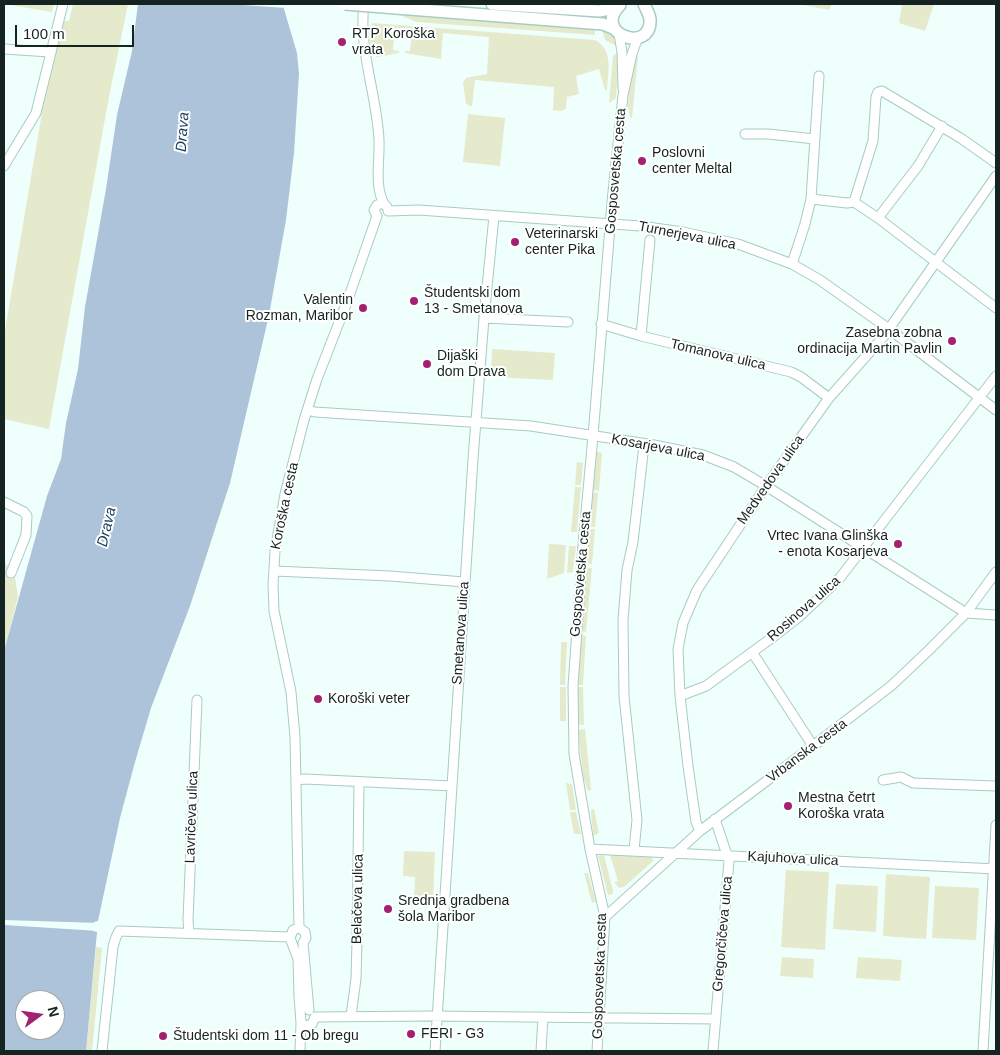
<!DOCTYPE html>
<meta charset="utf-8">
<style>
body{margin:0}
#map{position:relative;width:1000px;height:1055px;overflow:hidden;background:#effffb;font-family:Helvetica,sans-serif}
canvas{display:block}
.frame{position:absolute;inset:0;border:5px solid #152421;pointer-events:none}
.north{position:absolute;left:15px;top:990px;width:50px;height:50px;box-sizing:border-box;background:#fff;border:1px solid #a1a7a6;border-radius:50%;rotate:76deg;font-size:14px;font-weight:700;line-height:20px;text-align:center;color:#152421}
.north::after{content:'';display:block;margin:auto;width:18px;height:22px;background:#a32171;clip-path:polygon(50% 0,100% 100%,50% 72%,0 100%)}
.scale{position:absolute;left:15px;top:25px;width:119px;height:22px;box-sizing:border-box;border:2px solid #152421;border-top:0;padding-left:6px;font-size:15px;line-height:18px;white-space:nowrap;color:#152421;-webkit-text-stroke:4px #fff;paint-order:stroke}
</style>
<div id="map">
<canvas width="1000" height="1055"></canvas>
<div class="frame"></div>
<div class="north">N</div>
<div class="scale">100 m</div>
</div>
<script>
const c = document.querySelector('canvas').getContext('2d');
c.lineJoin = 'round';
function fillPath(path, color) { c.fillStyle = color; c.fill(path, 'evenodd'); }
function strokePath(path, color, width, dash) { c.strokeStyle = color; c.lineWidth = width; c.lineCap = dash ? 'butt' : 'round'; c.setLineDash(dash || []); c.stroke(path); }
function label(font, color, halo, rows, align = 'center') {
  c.font = font + ' Helvetica,sans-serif'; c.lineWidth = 4; c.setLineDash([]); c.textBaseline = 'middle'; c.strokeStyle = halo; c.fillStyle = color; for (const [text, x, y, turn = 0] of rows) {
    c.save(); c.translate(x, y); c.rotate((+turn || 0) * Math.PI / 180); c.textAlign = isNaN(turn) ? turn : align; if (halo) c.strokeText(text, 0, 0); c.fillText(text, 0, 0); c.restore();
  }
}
fillPath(new Path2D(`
 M 4,4 L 54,4 L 52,12 Z
 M 73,4 L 128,4 L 108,102 L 49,429 L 4,419 L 4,336 L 47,83 L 62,25 L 64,21 L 69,21 Z
 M 799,4 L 832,4 L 829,10 Z
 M 902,4 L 934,4 L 925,31 L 899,23 Z
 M 395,13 L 595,28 L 595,35 L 416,22 Z
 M 372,23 L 595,40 C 614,51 608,72 607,90 L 605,90 L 599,69 L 576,76 L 579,94 L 567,97 L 566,109 L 561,111 L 553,110 L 554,87 L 475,80 L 472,106 L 469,106 L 466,103 L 463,83 L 466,78 L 487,74 L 489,37 L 443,33 L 441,59 L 405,53 L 405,51 L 410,51 L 412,31 L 395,30 L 393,50 L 399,51 L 399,53 L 377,57 L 373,54 L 370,44 Z
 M 602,29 C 612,33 617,38 620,48 L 605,40 Z
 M 615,54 L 619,55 L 616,98 L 609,103 L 613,56 Z
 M 636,57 L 638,57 L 632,118 L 630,117 L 628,106 L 629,93 Z
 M 468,114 L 505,118 L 500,166 L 463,162 Z
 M 492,349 L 555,353 L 553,380 L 491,377 Z
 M 595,451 L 602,453 L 599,491 L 592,490 Z
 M 577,462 L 583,463 L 581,485 L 575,485 Z
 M 575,487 L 581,487 L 577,532 L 571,532 Z
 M 592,492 L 598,493 L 595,527 L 589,527 Z
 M 590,529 L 595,529 L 592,564 L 585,563 L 588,537 L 589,537 Z
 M 549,544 L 566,545 L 564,573 L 547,579 Z
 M 569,546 L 576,546 L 573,572 L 567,573 Z
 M 4,561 L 15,577 L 18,597 L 4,651 Z
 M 585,568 L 592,568 L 586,632 L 580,631 Z
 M 580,635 L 586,636 L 583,685 L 577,685 Z
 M 561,642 L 567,642 L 565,685 L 560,685 Z
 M 560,687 L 566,687 L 566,721 L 560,721 Z
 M 577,687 L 583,687 L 584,725 L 580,725 L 578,722 Z
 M 585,729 L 591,790 L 588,791 L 583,776 L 578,730 Z
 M 566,783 L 572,784 L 576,810 L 570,810 Z
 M 594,809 L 599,833 L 593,836 L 591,810 Z
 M 570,812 L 576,812 L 581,834 L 574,834 Z
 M 404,851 L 435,852 L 433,900 L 414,899 L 415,877 L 403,876 Z
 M 604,855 L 613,891 L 613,894 L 608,895 L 598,856 Z
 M 610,855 L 652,857 L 653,861 L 624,887 L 619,888 L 614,882 L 618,881 Z
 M 786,870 L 829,872 L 825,950 L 781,947 Z
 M 584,873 L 588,873 L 596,902 L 592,903 Z
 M 886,874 L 930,877 L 926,939 L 883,936 Z
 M 836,884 L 878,886 L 876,932 L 833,929 Z
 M 935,886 L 979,888 L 976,940 L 932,938 Z
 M 96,947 L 102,948 L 92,1051 L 86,1051 Z
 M 782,957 L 814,959 L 813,978 L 780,976 Z
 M 858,957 L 902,960 L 900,981 L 856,978 Z`), '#e5eacc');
fillPath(new Path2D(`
 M 138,4 L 284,4 L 284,9 L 297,53 L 299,74 L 294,153 L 286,220 L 269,315 L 230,483 L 190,606 L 151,708 L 135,762 L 120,818 L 98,921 L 94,922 L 93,931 L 97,932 L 86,1051 L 4,1051 L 4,651 L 47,496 L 61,459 L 66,423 L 78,369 L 85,307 L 106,189 L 117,115 L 132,51 ZM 25,1000 L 55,1000 L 55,1030 L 25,1030 Z`), '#acc3da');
fillPath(new Path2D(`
 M 228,4 L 287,4 L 286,8 Z
 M 4,920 L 100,923 L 96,924 L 96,929 L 99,931 L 4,925 Z`), '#effffb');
const minor = new Path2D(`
 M 364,4 C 358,49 377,95 379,140 C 380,161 374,185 384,204
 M 619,34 L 622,52 L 623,88
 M 4,49 L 50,52
 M 745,134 L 768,134 L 815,139
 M 4,166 L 36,113 L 63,4
 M 811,199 L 847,203 L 854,202 L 878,218 L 996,308
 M 854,202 L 873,141 L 876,97 L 878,92 L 882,91 L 962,139 L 996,163
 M 388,211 L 419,210 L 640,226 L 683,232 L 738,244 L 792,264 L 820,280 L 889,329 L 996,410
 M 377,216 L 374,210 L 377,205 L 383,203 L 387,207
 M 878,218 L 918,166 L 942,126
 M 792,264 L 805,224 L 811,199 L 819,76
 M 484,318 L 568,322
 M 601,324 L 641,336 L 791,372 L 801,377 L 829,398
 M 641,336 L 650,240
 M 308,410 L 315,412 L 531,426 L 654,445 L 703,455 L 734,467 L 766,486 L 966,613 L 996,615
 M 4,502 L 24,512 L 27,516 L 26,535 L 11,573
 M 274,571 L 390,576 L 464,582
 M 752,652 L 813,746
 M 680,696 L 706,686 L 777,634 L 800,616 L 839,579 L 996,376
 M 296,780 L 305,779 L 452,786
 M 883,780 L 901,777 L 913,783 L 996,786
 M 700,831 L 696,822 L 688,766 L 680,696 L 678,649 L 683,623 L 697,590 L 766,486 L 829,398 L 884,336 L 996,176
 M 590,849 L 996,869
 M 634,850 L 637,820 L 624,696 L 623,620 L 627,570 L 633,542 L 644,445
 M 605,917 L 700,831 L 813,746 L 891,686 L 928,651 L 966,613 L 996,572
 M 299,928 L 295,737 L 291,692 L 274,611 L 273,585 L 275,551 L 285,494 L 304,420 L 317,379 L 347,302 L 377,216
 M 189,933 L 188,920 L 197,700
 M 303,943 L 309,1010
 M 351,1016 L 356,979 L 357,942 L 359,782
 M 315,1017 L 432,1016 L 716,1019
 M 301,1023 L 306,1026 L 312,1024 L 315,1017
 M 102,1051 L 113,947 L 116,937 L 119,931 L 290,937
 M 300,1051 L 301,1023 L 299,996 L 298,959 L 290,938 L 293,930 L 300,928 L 305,932 L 306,938 L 303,943
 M 435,1051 L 473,459 L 484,318 L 494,216
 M 541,1051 L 543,1017
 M 597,1051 L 605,917 L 590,849 L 574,754 L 573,686 L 583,545 L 593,436 L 612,202 L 623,95 L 632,54 L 638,37
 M 713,1051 L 729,861 L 715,819
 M 983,1051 L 996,825`);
const major = new Path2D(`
 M 492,4 L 599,11 L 616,8
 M 620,5 C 591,34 652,55 650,19 C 649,13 646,9 644,4
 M 396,8 L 603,24 L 615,29`);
strokePath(minor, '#a6ccc4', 11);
strokePath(major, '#a6ccc4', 14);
strokePath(minor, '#fff', 9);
strokePath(major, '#fff', 11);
const majorBridge = new Path2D(`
 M 345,4 L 396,8`);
strokePath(majorBridge, '#a6ccc4', 14, []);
strokePath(majorBridge, '#fff', 11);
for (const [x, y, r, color] of [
 [342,42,5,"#a32171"],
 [642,161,5,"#a32171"],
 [515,242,5,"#a32171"],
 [414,301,5,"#a32171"],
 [363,308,5,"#a32171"],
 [952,341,5,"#a32171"],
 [427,364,5,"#a32171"],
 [898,544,5,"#a32171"],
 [318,699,5,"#a32171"],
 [788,806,5,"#a32171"],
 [388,909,5,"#a32171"],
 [411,1034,5,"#a32171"],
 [163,1036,5,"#a32171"]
]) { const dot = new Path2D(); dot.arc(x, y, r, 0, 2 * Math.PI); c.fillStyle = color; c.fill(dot); strokePath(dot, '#fff', 2); }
label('14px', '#152421', '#fff', [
 ["RTP Koroška",352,34],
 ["vrata",352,50],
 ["Poslovni",652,153],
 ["center Meltal",652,169],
 ["Veterinarski",525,234],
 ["center Pika",525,250],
 ["Študentski dom",424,293],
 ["13 - Smetanova",424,309],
 ["Valentin",353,300,"right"],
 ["Rozman, Maribor",353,316,"right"],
 ["Zasebna zobna",942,333,"right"],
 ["ordinacija Martin Pavlin",942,349,"right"],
 ["Dijaški",437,356],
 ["dom Drava",437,372],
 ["Vrtec Ivana Glinška",888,536,"right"],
 ["- enota Kosarjeva",888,552,"right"],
 ["Koroški veter",328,699],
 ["Mestna četrt",798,798],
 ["Koroška vrata",798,814],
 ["Srednja gradbena",398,901],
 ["šola Maribor",398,917],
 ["FERI - G3",421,1034],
 ["Študentski dom 11 - Ob bregu",173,1036]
], 'left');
label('14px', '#152421', '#fff', [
 ["Gosposvetska cesta",616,171,-85],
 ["Turnerjeva ulica",687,236,11],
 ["Tomanova ulica",718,355,13],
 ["Kosarjeva ulica",658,448,11],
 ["Medvedova ulica",771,480,-55],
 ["Koroška cesta",285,506,-78],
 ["Gosposvetska cesta",581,574,-85],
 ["Rosinova ulica",804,609,-41],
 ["Smetanova ulica",461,633,-86],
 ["Vrbanska cesta",807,751,-37],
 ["Lavričeva ulica",192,817,-88],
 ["Kajuhova ulica",793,859,3],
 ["Belačeva ulica",358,899,-89],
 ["Gregorčičeva ulica",723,934,-85],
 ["Gosposvetska cesta",600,976,-88]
]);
label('italic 15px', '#1c4162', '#fff', [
 ["Drava",183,132,-86],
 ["Drava",107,527,-77]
]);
</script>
